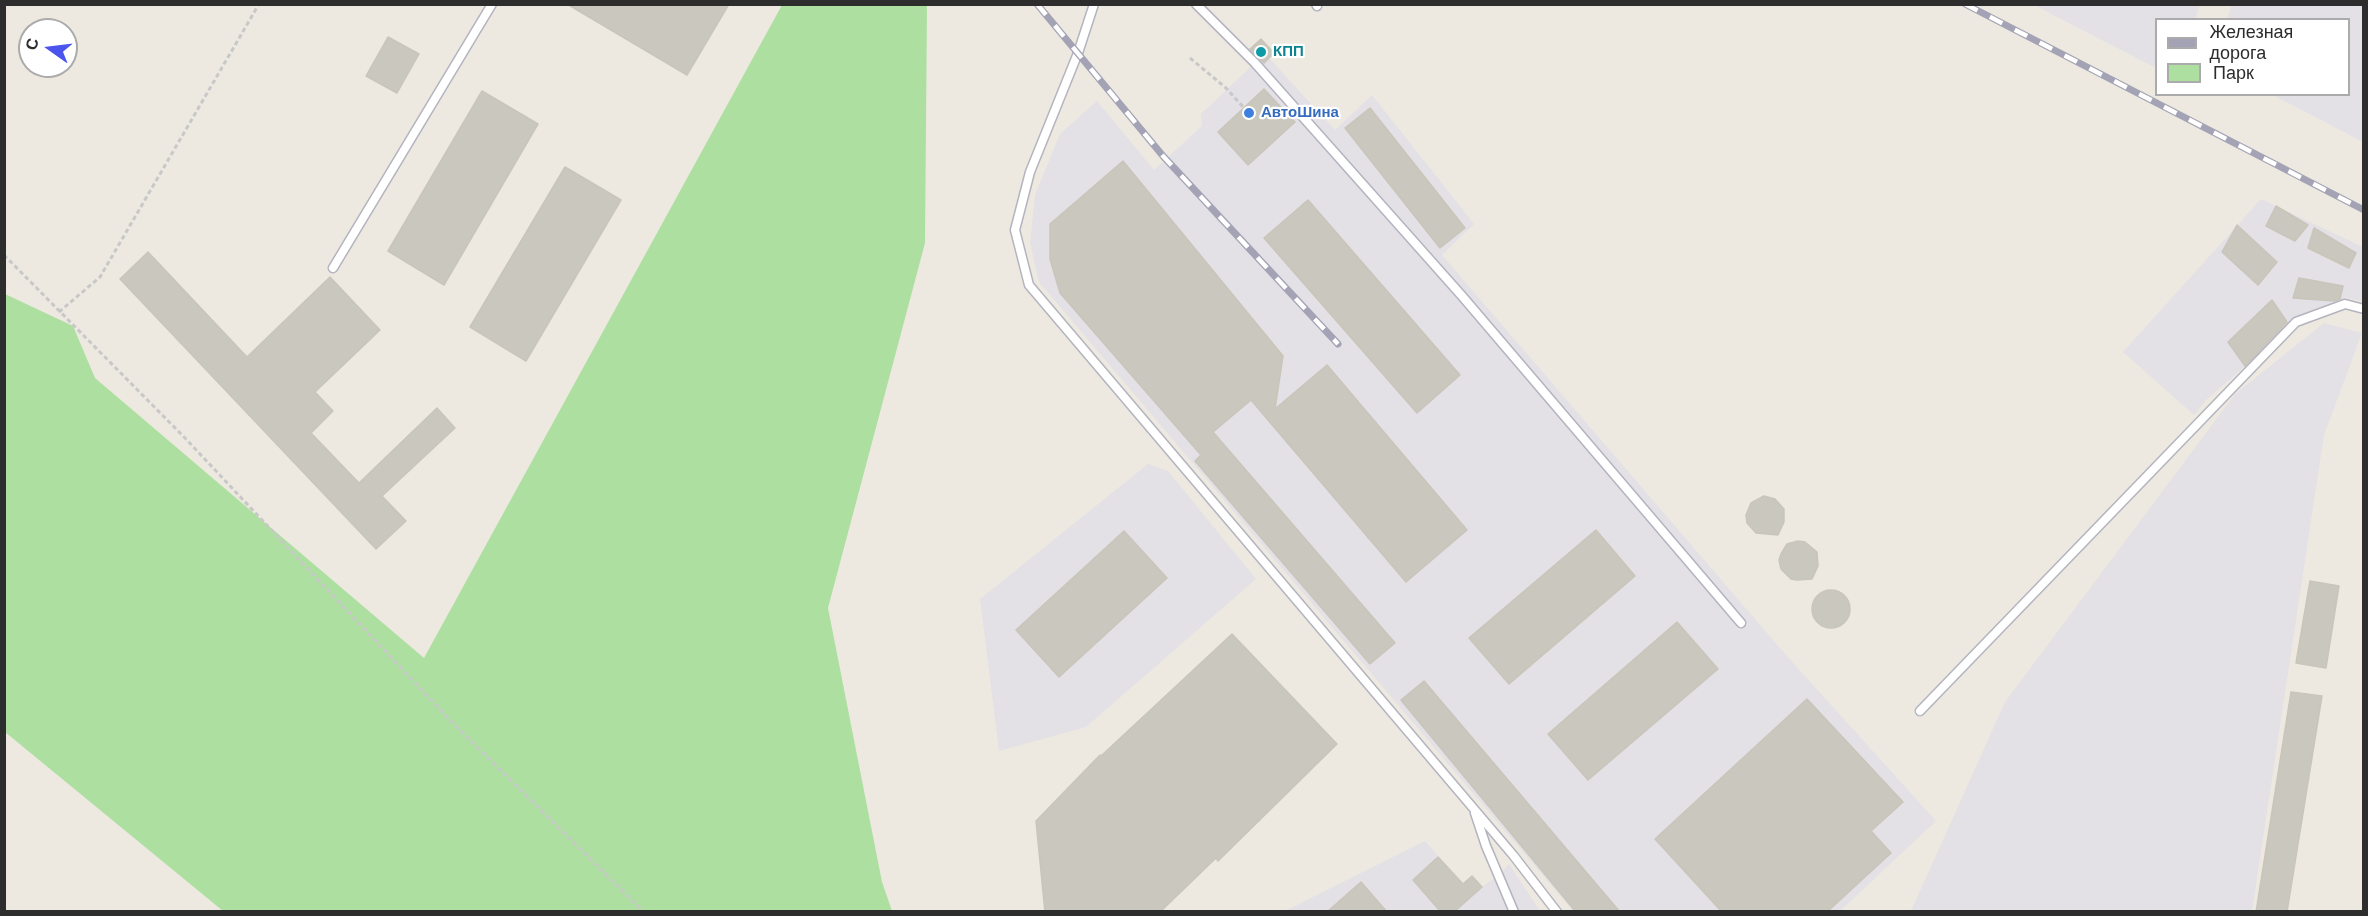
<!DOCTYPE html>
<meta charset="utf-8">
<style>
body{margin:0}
#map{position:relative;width:2368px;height:916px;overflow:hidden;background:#ede9e0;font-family:Arial,sans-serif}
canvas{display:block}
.frame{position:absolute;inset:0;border:6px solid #2d2d2d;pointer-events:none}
.legend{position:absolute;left:2155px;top:18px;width:195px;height:78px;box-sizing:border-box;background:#fff;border:2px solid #ababab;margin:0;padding:8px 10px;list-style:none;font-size:18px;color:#2d2d2d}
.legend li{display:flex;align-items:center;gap:12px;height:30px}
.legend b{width:30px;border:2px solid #ababab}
.north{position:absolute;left:18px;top:18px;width:60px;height:60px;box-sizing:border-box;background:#fff;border:2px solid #ababab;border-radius:50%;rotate:284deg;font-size:16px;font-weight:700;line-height:24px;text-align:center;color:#2d2d2d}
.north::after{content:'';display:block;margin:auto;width:21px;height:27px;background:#4c54ee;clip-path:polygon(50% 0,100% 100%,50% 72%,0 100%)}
</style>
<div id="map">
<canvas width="2368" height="916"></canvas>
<div class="frame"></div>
<ul class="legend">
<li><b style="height:8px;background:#a3a3b5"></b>Железная дорога</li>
<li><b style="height:16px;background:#addfa1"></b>Парк</li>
</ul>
<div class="north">С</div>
</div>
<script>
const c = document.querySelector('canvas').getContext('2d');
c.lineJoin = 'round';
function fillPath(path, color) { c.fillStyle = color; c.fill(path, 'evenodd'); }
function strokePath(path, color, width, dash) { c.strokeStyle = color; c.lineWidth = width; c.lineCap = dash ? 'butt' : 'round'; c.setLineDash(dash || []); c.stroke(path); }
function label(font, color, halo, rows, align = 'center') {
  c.font = font + ' Arial,sans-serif'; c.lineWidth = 4.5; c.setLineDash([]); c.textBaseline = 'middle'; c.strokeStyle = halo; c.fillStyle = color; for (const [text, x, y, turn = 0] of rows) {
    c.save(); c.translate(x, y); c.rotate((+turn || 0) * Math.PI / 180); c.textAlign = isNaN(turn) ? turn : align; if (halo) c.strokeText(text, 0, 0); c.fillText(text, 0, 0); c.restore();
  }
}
fillPath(new Path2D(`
 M 2232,4 L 2363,5 L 2363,142 L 2273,95 L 2348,94 L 2348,20 L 2227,19 Z
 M 2034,5 L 2200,5 L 2195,19 L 2156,20 L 2156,68 Z
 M 1261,39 L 1269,58 L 1335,130 L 1372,95 L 1474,224 L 1442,255 L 1785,654 L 1936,821 L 1840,911 L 1573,911 L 1039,282 L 1030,243 L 1035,195 L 1060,134 L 1097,101 L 1154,170 L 1202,126 L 1201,114 L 1258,60 L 1249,51 Z
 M 2261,199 L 2363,247 L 2363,301 L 2347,298 L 2296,322 L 2206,400 L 2194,415 L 2123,352 Z
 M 2324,323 L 2362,333 L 2324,435 L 2252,911 L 1911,911 L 2005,702 L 2235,394 Z
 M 1148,464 L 1168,471 L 1256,579 L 1086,727 L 999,751 L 980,599 Z
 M 1425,841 L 1463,884 L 1472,876 L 1482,887 L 1499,875 L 1509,864 L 1540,911 L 1283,912 Z`), '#e3e0e6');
fillPath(new Path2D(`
 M 782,5 L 927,5 L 925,243 L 828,608 L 882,882 L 892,911 L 223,911 L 5,732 L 5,294 L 73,326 L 95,378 L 424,658 Z`), '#addfa1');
const building = new Path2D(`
 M 567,4 L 729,4 L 687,75 Z
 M 388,37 L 419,54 L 397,93 L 366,76 Z
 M 1261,39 L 1274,53 L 1264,63 L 1250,49 Z
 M 1264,89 L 1295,122 L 1248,165 L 1218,132 Z
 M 482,91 L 538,124 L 444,285 L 388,251 Z
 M 1370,108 L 1465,228 L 1440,248 L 1345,128 Z
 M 1123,161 L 1283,356 L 1275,409 L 1327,365 L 1467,530 L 1406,582 L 1251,400 L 1213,432 L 1395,643 L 1370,664 L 1195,461 L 1201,455 L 1060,293 L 1050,259 L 1050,224 Z
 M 565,167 L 621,200 L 526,361 L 470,327 Z
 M 1308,200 L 1460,375 L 1417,413 L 1264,238 Z
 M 2276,206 L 2308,225 L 2295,241 L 2266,226 Z
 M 2237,225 L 2277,262 L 2258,285 L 2222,252 Z
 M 2314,228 L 2356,253 L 2349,268 L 2308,248 Z
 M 148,252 L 247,357 L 330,277 L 380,330 L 315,392 L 333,411 L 311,433 L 359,483 L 437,408 L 455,428 L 382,496 L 406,521 L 376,549 L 120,279 Z
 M 2299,278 L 2343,286 L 2340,299 L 2334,301 L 2293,298 Z
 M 2272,300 L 2287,322 L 2245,366 L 2228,342 Z
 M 1764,496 L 1775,499 L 1784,509 L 1784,522 L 1778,535 L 1756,533 L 1747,523 L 1746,515 L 1751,503 Z
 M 1596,530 L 1635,576 L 1509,684 L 1469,638 Z
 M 1124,531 L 1167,578 L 1059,677 L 1016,630 Z
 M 1798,541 L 1805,542 L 1817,552 L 1818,566 L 1812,579 L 1797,580 L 1791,579 L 1781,569 L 1779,560 L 1781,554 L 1787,544 Z
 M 2310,581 L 2339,586 L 2326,668 L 2296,663 Z
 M1812 609a19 19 0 1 1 38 0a19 19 0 1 1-38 0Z
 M 1677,622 L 1718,669 L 1588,780 L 1548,734 Z
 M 1232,634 L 1337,744 L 1218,861 L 1216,858 L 1160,912 L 1045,912 L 1036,821 L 1100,755 L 1101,756 Z
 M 1424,681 L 1620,912 L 1576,912 L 1401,700 Z
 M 2291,692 L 2322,696 L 2287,912 L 2256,912 Z
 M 1807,699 L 1903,802 L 1871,831 L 1891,853 L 1827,912 L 1722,912 L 1655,839 Z
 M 1438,857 L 1463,884 L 1472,876 L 1482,887 L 1454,912 L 1441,912 L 1413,880 Z
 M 1361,882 L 1387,912 L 1327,912 Z`);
fillPath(building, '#c9c7be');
strokePath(building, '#c9c5ba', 1.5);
const service = new Path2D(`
 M 1094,4 L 1078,53 L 1030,172 L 1015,230 L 1029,285 L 1513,855 L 1557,912
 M 1196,4 L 1255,63 L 1462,296 L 1741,623
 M 1316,4 L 1317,6
 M 333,268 L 492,4
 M 1920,711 L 2296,322 L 2345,304 L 2364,309
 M 1475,813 L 1486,846 L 1514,912`);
strokePath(service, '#b3b4bf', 11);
strokePath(new Path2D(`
 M 1190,58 L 1226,88 L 1244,108
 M 4,255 L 185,438 L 448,718 L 644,912
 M 59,312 L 100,277 L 259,4`), '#c8c8c8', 3, [4.5, 3]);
strokePath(service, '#fff', 8);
const rail = new Path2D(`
 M 1037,4 L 1163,156 L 1338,344
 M 1965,4 L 2364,210`);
strokePath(rail, '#a3a3b5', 7);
strokePath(rail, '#fff', 4.5, [14]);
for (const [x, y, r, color] of [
 [1261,52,6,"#0f9aa8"],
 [1249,113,6,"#3f7fe0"]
]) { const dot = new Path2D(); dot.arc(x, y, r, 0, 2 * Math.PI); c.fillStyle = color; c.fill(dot); strokePath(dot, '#fff', 2); }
label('bold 15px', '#0d838f', '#fff', [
 ["КПП",1273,52]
], 'left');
label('bold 15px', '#366cbe', '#fff', [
 ["АвтоШина",1261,113]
], 'left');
</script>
